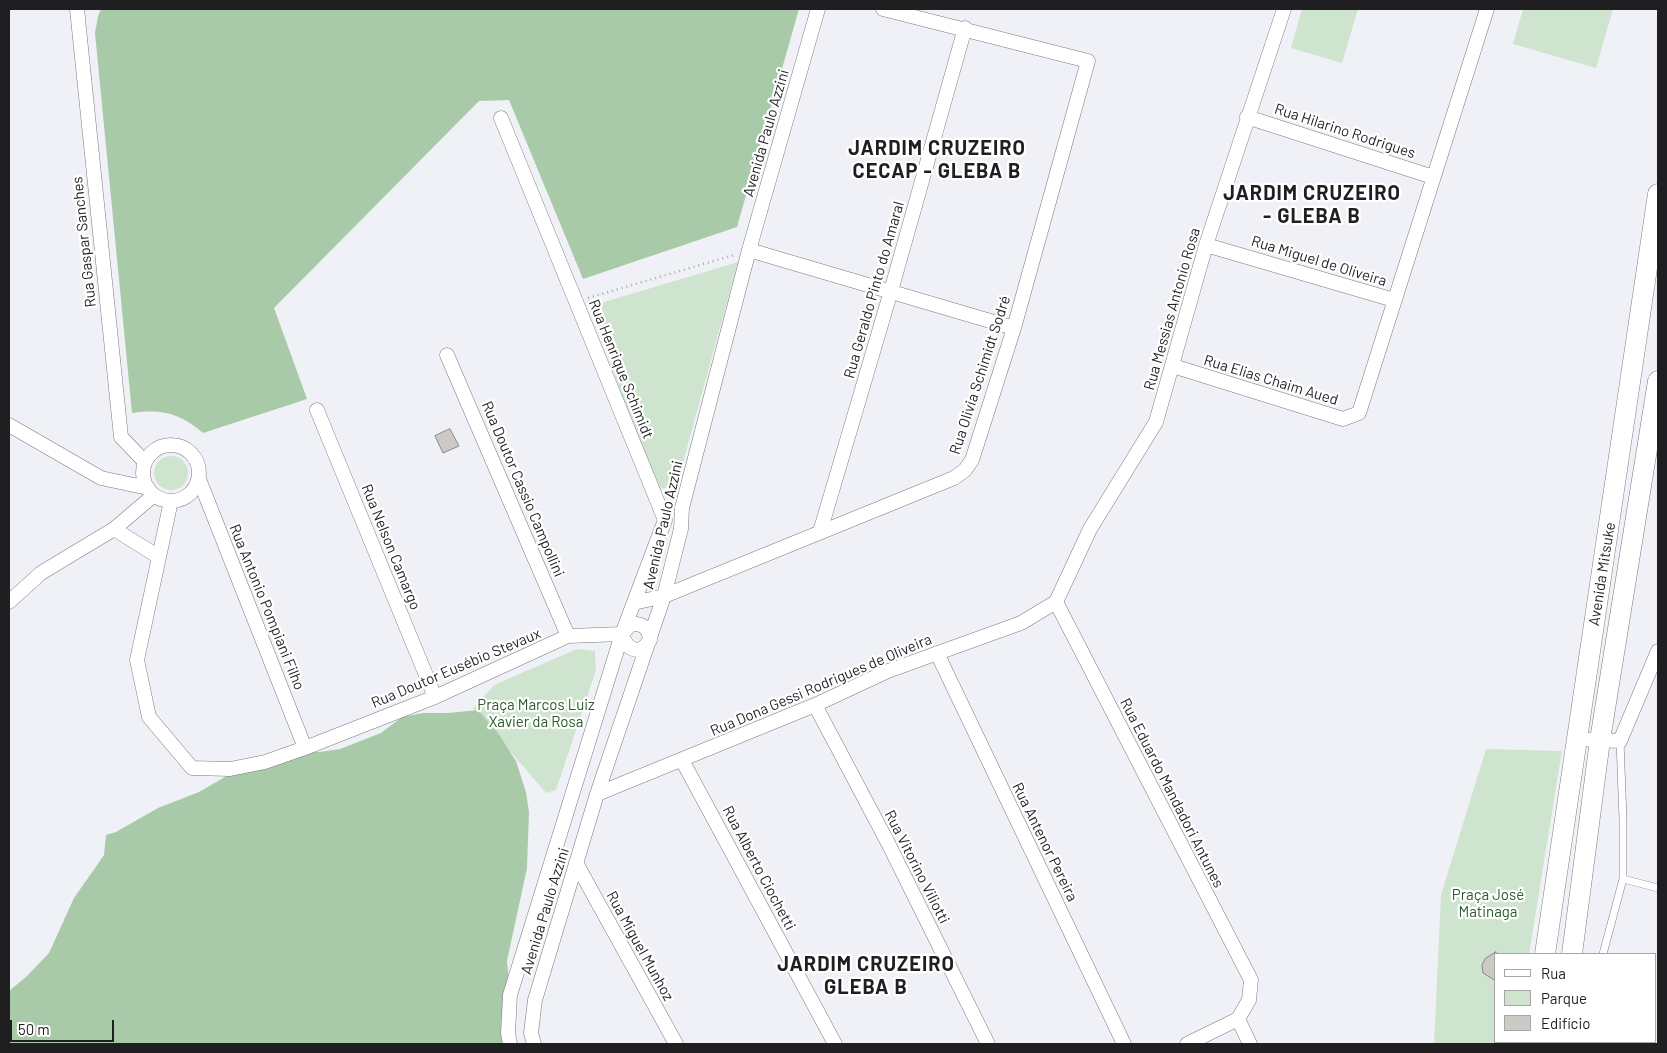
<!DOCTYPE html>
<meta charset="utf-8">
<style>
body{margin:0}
#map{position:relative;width:1667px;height:1053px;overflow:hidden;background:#f0f1f7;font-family:Barlow,sans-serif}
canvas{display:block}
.frame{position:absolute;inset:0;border:10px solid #1f1f21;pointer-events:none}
.legend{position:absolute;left:1494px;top:953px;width:162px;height:90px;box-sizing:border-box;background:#fff;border:1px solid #a5a5a6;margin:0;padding:6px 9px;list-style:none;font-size:15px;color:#1f1f21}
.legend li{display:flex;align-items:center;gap:10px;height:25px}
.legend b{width:25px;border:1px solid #a5a5a6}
.scale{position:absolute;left:10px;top:1020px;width:104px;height:22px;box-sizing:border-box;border:2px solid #1f1f21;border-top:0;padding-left:6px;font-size:15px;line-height:18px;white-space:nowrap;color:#1f1f21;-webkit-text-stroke:4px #fff;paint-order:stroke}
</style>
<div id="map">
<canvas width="1667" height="1053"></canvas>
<div class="frame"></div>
<ul class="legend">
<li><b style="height:6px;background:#fff"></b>Rua</li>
<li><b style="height:14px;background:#cfe4ce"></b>Parque</li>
<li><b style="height:14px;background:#cdc9c4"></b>Edifício</li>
</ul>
<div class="scale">50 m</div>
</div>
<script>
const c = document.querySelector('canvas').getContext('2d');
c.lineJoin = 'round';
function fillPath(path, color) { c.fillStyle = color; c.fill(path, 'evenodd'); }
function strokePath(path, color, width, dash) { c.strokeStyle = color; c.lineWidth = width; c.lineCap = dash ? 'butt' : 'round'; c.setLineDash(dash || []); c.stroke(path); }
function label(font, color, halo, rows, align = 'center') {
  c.font = font + ' Barlow,sans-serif'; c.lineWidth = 4.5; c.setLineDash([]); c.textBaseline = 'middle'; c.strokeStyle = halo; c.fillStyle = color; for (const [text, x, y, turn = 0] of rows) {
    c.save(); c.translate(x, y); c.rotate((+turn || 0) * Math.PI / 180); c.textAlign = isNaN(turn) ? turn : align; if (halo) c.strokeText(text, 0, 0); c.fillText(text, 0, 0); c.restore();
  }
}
fillPath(new Path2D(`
 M 1302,9 L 1358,9 L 1342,63 L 1291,48 Z
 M 1523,9 L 1613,9 L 1596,68 L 1513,44 Z
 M 738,262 L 679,477 L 666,488 L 654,489 L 591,306 Z
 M154 473a17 17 0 1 1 34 0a17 17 0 1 1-34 0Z
 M 577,649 L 595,651 L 596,670 L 556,790 L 546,793 L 473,708 L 494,685 Z
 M 1486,749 L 1562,751 L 1529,954 L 1496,954 L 1496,1042 L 1515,1042 L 1514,1044 L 1434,1044 L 1441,895 Z`), '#cfe4ce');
fillPath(new Path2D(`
 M 101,9 L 799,9 L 737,227 L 583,279 L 509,100 L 479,101 L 274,308 L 307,399 L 203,433 C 179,413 163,409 132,413 L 95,33 L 98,16 Z
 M 478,710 L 498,733 L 516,761 L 526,792 L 529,812 L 527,868 L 507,961 L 513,1024 L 508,1044 L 9,1044 L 9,991 L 27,976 L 49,953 L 74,898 L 104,855 L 106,835 L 116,832 L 158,808 L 199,792 L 261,756 L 294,752 L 319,752 L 340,749 L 381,733 L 402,717 L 423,713 L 448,713 Z`), '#a9caa8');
const building = new Path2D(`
 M 450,429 L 459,446 L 443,453 L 435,436 Z
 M 1496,952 L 1496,981 L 1483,973 L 1482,965 L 1485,959 Z`);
fillPath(building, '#cdc9c4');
strokePath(building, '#8c8783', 1);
const service = new Path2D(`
 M 1623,879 L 1658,888
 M 1603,954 L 1623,879 L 1623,819 L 1620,741
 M 1576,1044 L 1577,1042`);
const minor = new Path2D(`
 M 77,9 L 121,437 L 145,462
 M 1247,117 L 1433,177
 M 501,118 L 665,520 L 622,634 L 510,995 L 508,1033 L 510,1044
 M 1206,245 L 1394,300
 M 749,250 L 1014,328
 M 447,355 L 568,636
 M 1173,366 L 1343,419 L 1359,413 L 1487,9
 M 317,410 L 435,697
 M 9,425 L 101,478 L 148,488
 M143 473a28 28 0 1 1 56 0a28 28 0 1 1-56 0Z
 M 199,479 L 305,748
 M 171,501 L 137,660 L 149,717 L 192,768 L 230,769 L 265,762 L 305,748 L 435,697 L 568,636 L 622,634
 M 114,529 L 159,557
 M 820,532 L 891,291 L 965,28
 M 9,602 L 41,573 L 114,529 L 154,495
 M 1056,602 L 1090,529 L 1156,422 L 1206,245 L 1284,9
 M 1056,602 L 1251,980 L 1249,1000 L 1238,1019 L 1187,1044
 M 634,603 L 664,596 L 954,478 L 965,470 L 972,460 L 1014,328 L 1088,61 L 883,9
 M 636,624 C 646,625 649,631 650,640 C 640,656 627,651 622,634 L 630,625 Z
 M 937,653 L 1124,1044
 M 815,705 L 887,841 L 988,1044
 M 1578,739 L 1620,741 L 1658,651
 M 682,760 L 835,1044
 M 597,794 L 815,705 L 888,671 L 1021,623 L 1056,602
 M 576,863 L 676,1044
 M 1238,1019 L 1250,1044
 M 534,1044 L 531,1033 L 535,1000 L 597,794 L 664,596 L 681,529 L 682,508 L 749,250 L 818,9`);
const secondary = new Path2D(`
 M 1545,954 L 1658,194
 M 1572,954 L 1600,740 L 1658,381
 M 1532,1044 L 1532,1042
 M 1559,1044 L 1560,1042`);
strokePath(service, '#7a7b81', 8);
strokePath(minor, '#7a7b81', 15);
strokePath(secondary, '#7a7b81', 21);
strokePath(new Path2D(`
 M 588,298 L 734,255`), '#a6a7ab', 2.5, [1, 4]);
strokePath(service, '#fff', 7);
strokePath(minor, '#fff', 14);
strokePath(secondary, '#fff', 20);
label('15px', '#1f1f21', '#fff', [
 ["Rua Hilarino Rodrigues",1345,131,18],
 ["Avenida Paulo Azzini",766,133,-74],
 ["Rua Gaspar Sanches",84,242,-96],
 ["Rua Miguel de Oliveira",1319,261,17],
 ["Rua Geraldo Pinto do Amaral",874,290,-74],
 ["Rua Messias Antonio Rosa",1172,309,-74],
 ["Rua Henrique Schimidt",621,369,68],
 ["Rua Olivia Schimidt Sodré",980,375,-72],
 ["Rua Elias Chaim Aued",1271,380,17],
 ["Rua Doutor Cassio Campollini",523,489,67],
 ["Avenida Paulo Azzini",663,525,-77],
 ["Rua Nelson Camargo",391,547,68],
 ["Avenida Mitsuke",1602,574,-81],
 ["Rua Antonio Pompiani Filho",267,607,68],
 ["Rua Doutor Eusébio Stevaux",456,668,-23],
 ["Rua Dona Gessi Rodrigues de Oliveira",821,685,-23],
 ["Rua Eduardo Mandadori Antunes",1172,793,63],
 ["Rua Antenor Pereira",1045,842,64],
 ["Rua Vitorino Viliotti",917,867,63],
 ["Rua Alberto Ciochetti",759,868,62],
 ["Avenida Paulo Azzini",545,911,-73],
 ["Rua Miguel Munhoz",640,946,61]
]);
label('15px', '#2a592c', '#fff', [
 ["Praça Marcos Luiz",536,705],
 ["Xavier da Rosa",536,722],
 ["Praça José",1488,895],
 ["Matinaga",1488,912]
]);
c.letterSpacing = '1px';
label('bold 20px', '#1f1f21', '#fff', [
 ["JARDIM CRUZEIRO",937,148],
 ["CECAP - GLEBA B",937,171],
 ["JARDIM CRUZEIRO",1312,193],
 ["- GLEBA B",1312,216],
 ["JARDIM CRUZEIRO",866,964],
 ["GLEBA B",866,987]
]);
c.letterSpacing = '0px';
</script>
